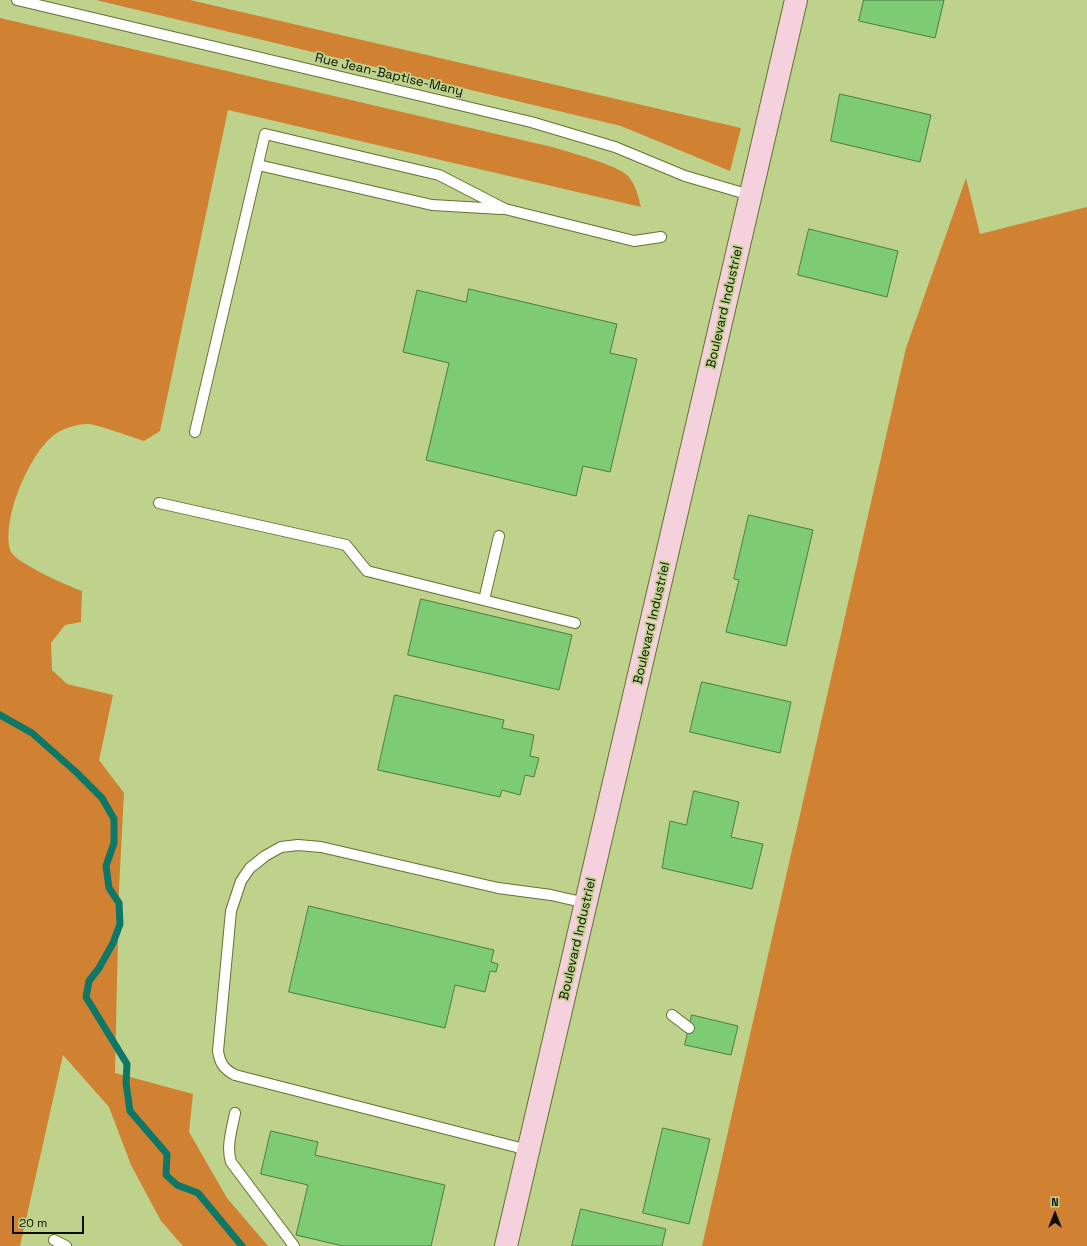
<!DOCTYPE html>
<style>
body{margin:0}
#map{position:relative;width:1087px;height:1246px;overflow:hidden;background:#bed28c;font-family:"Space Grotesk",sans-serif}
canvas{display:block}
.north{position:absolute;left:1035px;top:1194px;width:40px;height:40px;-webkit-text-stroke:3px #bed28c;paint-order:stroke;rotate:0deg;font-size:11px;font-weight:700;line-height:16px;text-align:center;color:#0a0f00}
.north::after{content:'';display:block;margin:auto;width:14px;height:18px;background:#0a0f00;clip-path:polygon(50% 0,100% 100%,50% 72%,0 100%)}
.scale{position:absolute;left:12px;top:1216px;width:72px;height:18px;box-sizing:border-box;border:2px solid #0a0f00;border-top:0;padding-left:5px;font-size:12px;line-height:14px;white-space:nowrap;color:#0a0f00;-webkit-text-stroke:3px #bed28c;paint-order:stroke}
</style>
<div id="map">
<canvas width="1087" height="1246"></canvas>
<div class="north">N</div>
<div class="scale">20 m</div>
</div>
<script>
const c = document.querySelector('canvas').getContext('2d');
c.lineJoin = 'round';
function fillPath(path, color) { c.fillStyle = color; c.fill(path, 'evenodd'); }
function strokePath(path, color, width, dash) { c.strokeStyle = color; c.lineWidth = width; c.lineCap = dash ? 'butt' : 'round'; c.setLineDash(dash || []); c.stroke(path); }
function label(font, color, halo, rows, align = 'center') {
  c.font = font + ' "Space Grotesk",sans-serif'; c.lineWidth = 3.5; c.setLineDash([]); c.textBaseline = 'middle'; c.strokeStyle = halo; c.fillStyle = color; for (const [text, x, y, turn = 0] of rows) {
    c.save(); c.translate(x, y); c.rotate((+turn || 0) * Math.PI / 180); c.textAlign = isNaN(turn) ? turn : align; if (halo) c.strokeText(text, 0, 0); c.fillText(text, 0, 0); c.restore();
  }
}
fillPath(new Path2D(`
 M 96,0 L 190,0 L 741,128 L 730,171 L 621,126 Z
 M 0,18 L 552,147 C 568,152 618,165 628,176 C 636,185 638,196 641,207 L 228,110 L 160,431 L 144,441 C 132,437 99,425 88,424 C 77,424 63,428 54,435 C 29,454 0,522 11,552 C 18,564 68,586 82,591 L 81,622 L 65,625 L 51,643 L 52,670 L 67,684 L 113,695 L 99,760 L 124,793 L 119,889 L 115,1073 L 193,1094 L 189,1132 L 227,1198 L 268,1246 L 183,1246 L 161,1221 L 131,1165 L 109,1107 L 63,1055 L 20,1246 L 0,1246 Z
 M 966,178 L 980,234 L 1087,207 L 1087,1246 L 702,1246 L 906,348 Z`), '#d08132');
strokePath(new Path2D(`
 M 0,715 L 32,733 L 76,772 L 102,798 L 114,819 L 114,843 L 106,866 L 109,888 L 119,903 L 120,924 L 113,943 L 99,968 L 89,981 L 86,997 L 127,1064 L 126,1083 L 130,1111 L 167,1154 L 166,1175 L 177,1185 L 198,1193 L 242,1246`), '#0d7867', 7);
const building = new Path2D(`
 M 864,0 L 944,0 L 935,38 L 859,21 Z
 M 840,94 L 931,115 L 920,162 L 831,141 Z
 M 809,229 L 898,251 L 887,297 L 798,275 Z
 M 469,289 L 617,324 L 610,353 L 637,359 L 610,472 L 583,466 L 576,496 L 426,460 L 449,363 L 403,352 L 417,290 L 466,302 Z
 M 749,515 L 813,530 L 786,646 L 726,632 L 739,580 L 734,579 Z
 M 421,599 L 572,635 L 559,690 L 408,655 Z
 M 702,682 L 791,702 L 780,753 L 690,732 Z
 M 395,695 L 504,720 L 502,728 L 534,735 L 530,756 L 539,758 L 534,777 L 525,775 L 520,795 L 502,790 L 500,797 L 378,770 Z
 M 694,791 L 739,802 L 731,837 L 763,844 L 752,889 L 662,868 L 670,821 L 686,825 Z
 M 309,906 L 494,950 L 491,962 L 498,964 L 496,972 L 490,971 L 485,992 L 455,985 L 445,1028 L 289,992 Z
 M 692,1015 L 738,1026 L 731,1055 L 685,1045 Z
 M 663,1128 L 710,1139 L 689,1224 L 643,1213 Z
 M 271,1131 L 318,1142 L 315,1155 L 445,1185 L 431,1246 L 343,1246 L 296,1235 L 308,1185 L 261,1174 Z
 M 581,1209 L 666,1229 L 662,1246 L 572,1246 Z`);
fillPath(building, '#7dcb73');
strokePath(building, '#4d7b47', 1);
const lane = new Path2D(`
 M 17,0 L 531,122 L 615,147 L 685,176 L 750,195
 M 258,165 L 432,205 L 501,209
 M 195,432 L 265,134 L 439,175 L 505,209 L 634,241 L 661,237
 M 159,503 L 346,545 L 367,571 L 575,623
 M 484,600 L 499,536
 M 672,1015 L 689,1028
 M 235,1113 C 232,1129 226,1147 231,1162 L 294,1246
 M 528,1150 L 235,1075 C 224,1069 220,1064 218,1051 L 231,911 L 241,881 L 250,868 L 265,856 L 281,847 L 298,845 L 321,847 L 498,888 L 551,895 L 586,903
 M 54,1240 L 66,1246`);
const secondary = new Path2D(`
 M 506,1246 L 796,0`);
strokePath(lane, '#637330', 12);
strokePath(secondary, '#637330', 24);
strokePath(lane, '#fff', 10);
strokePath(secondary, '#f4d1dc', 22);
label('13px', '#0a0f00', '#bed28c', [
 ["Rue Jean-Baptise-Many",389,75,13],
 ["Boulevard Industriel",725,307,-77],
 ["Boulevard Industriel",652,623,-77],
 ["Boulevard Industriel",578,939,-77]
]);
</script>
